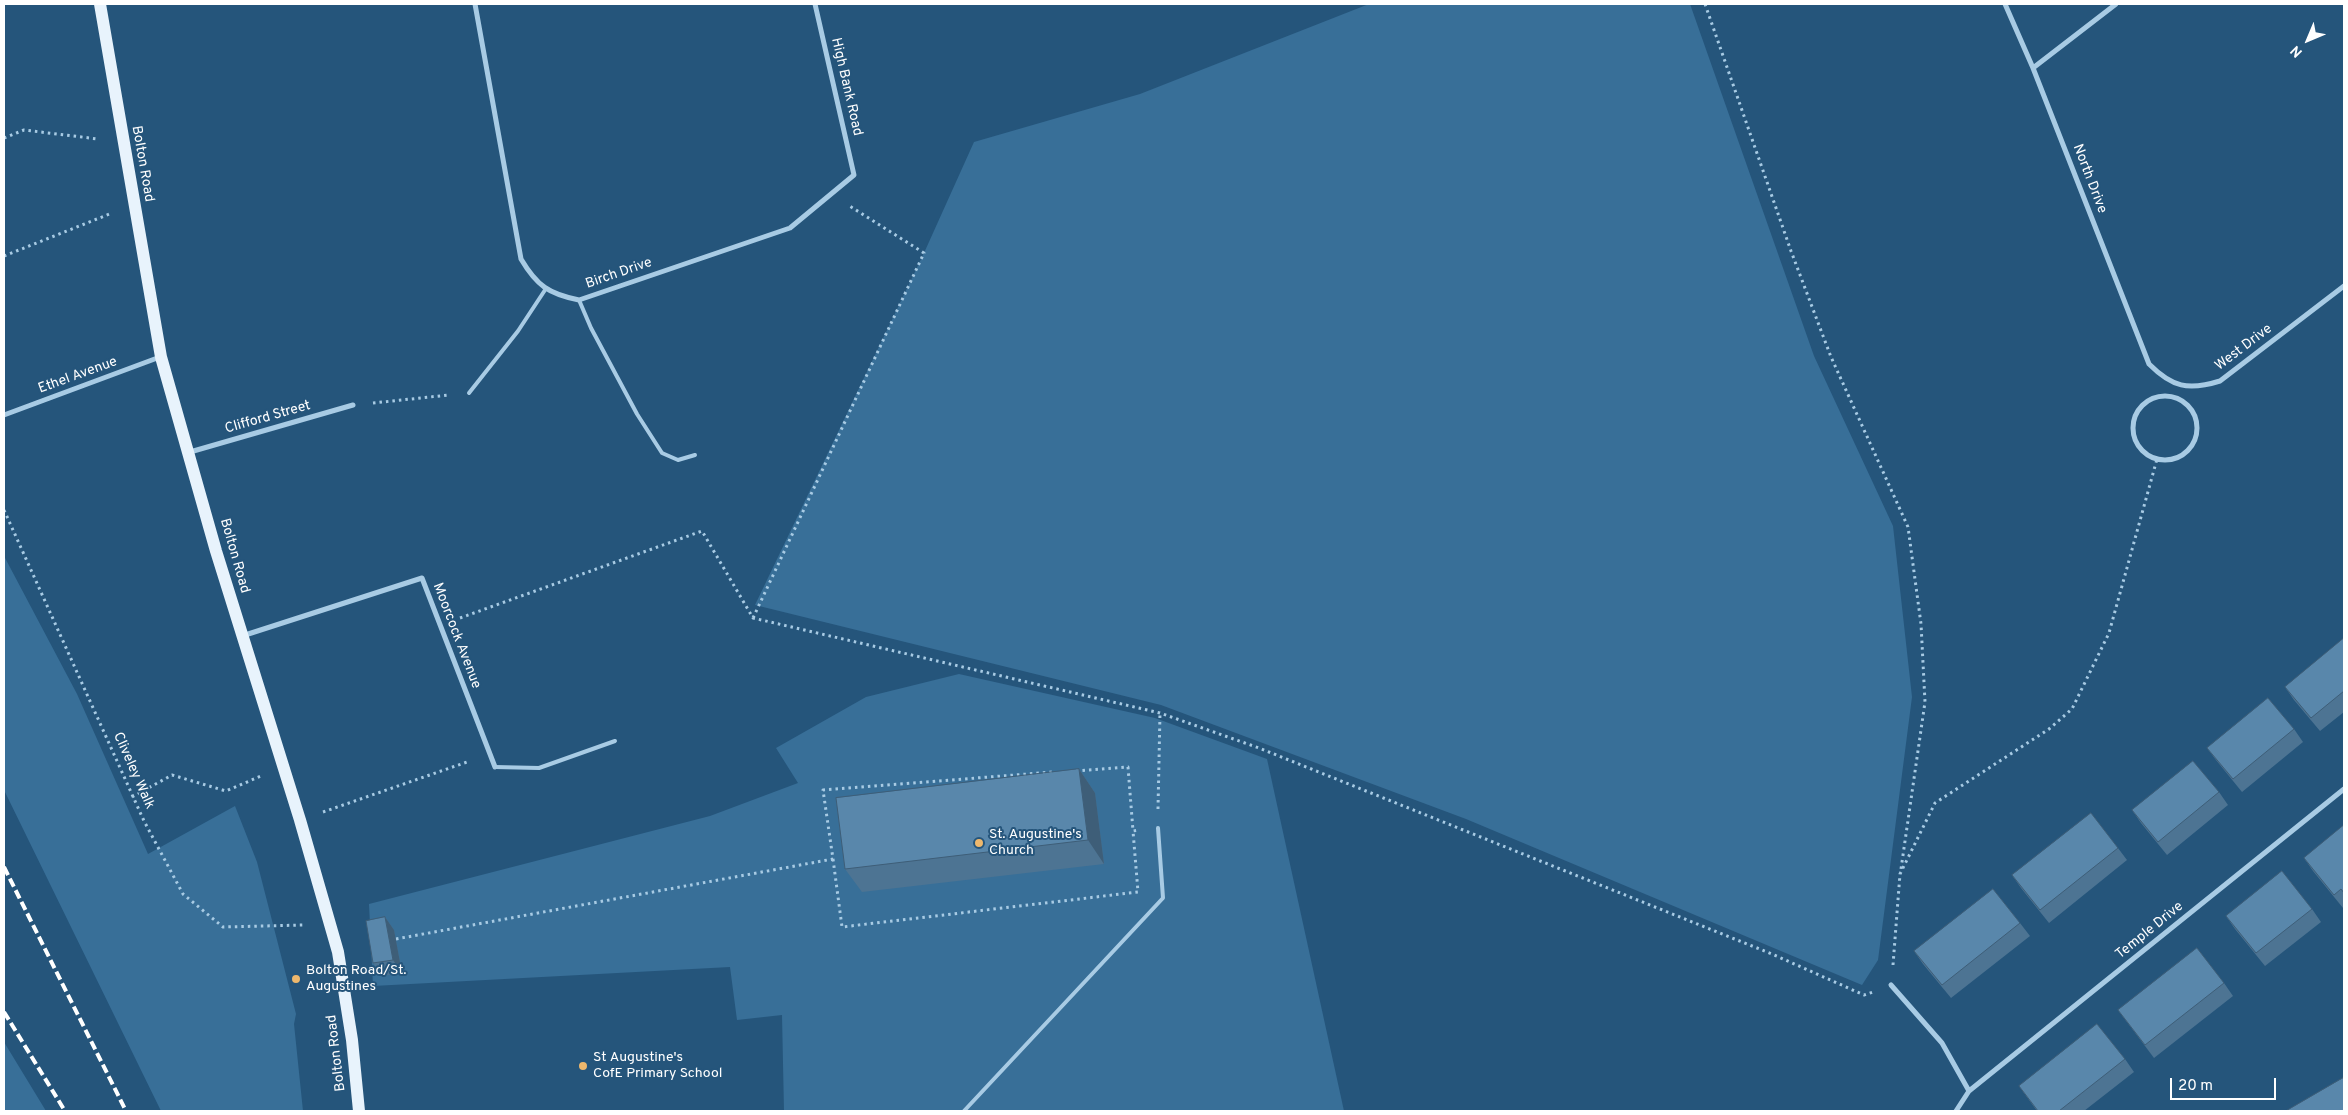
<!DOCTYPE html>
<style>
body{margin:0}
#map{position:relative;width:2348px;height:1115px;overflow:hidden;background:#25557b;font-family:Overpass,sans-serif}
canvas{display:block}
.frame{position:absolute;inset:0;border:5px solid #fff;pointer-events:none}
.north{position:absolute;left:2283px;top:15px;width:50px;height:50px;-webkit-text-stroke:4px #25557b;paint-order:stroke;rotate:225deg;font-size:14px;font-weight:700;line-height:20px;text-align:center;color:#fff}
.north::after{content:'';display:block;margin:auto;width:18px;height:22px;background:#fff;clip-path:polygon(50% 0,100% 100%,50% 72%,0 100%)}
.scale{position:absolute;left:2170px;top:1078px;width:106px;height:22px;box-sizing:border-box;border:2px solid #fff;border-top:0;padding-left:6px;font-size:15px;line-height:18px;white-space:nowrap;color:#fff;-webkit-text-stroke:4px #25557b;paint-order:stroke}
</style>
<div id="map">
<canvas width="2348" height="1115"></canvas>
<div class="frame"></div>
<div class="north">N</div>
<div class="scale">20 m</div>
</div>
<script>
const c = document.querySelector('canvas').getContext('2d');
c.lineJoin = 'round';
function fillPath(path, color) { c.fillStyle = color; c.fill(path, 'evenodd'); }
function strokePath(path, color, width, dash) { c.strokeStyle = color; c.lineWidth = width; c.lineCap = dash ? 'butt' : 'round'; c.setLineDash(dash || []); c.stroke(path); }
function label(font, color, halo, rows, align = 'center') {
  c.font = font + ' Overpass,sans-serif'; c.lineWidth = 4; c.setLineDash([]); c.textBaseline = 'middle'; c.strokeStyle = halo; c.fillStyle = color; for (const [text, x, y, turn = 0] of rows) {
    c.save(); c.translate(x, y); c.rotate((+turn || 0) * Math.PI / 180); c.textAlign = isNaN(turn) ? turn : align; if (halo) c.strokeText(text, 0, 0); c.fillText(text, 0, 0); c.restore();
  }
}
fillPath(new Path2D(`
 M 1369,4 L 1690,4 L 1814,356 L 1893,526 L 1912,697 L 1878,960 L 1862,985 L 1466,819 L 1161,705 L 755,605 L 924,253 L 974,142 L 1140,94 Z
 M 4,556 L 77,694 L 148,854 L 235,806 L 257,862 L 296,1014 L 294,1024 L 303,1111 L 161,1111 L 4,790 Z
 M 959,674 L 1155,718 L 1267,759 L 1344,1111 L 784,1111 L 782,1015 L 737,1020 L 730,967 L 373,986 L 369,904 L 710,816 L 798,783 L 776,748 L 866,697 Z
 M 4,1042 L 46,1111 L 4,1111 Z`), '#386f98');
strokePath(new Path2D(`
 M 1705,4 L 1791,251 L 1831,357 L 1908,527 L 1921,624 L 1925,702 L 1901,869
 M 4,138 L 24,130 L 98,139
 M 4,256 L 112,213
 M 373,403 L 449,395
 M 4,510 L 144,821 L 183,894 L 223,927 L 304,925
 M 460,618 L 702,531 L 753,618 L 1160,713 L 1259,748 L 1772,954 L 1864,995 L 1873,992
 M 753,618 L 924,253 L 848,205
 M 1076,771 L 1128,767 L 1133,831 L 1139,830
 M 132,797 L 172,775 L 226,791 L 261,776
 M 1158,809 L 1160,713
 M 323,812 L 470,761
 M 833,859 L 842,927 L 1138,892 L 1133,831
 M 396,939 L 833,859 L 823,790 L 1053,772
 M 1893,965 L 1900,874 L 1935,803 L 2049,729 L 2072,709 L 2109,633 L 2157,459`), '#a8cbe4', 3, [2.5, 4]);
strokePath(new Path2D(`
 M 579,300 L 591,328 L 637,414 L 662,453 L 678,460 L 695,455
 M 469,393 L 518,331 L 545,290
 M 495,767 L 539,768 L 615,741
 M 964,1111 L 1163,898 L 1158,828`), '#a8cbe4', 4);
strokePath(new Path2D(`
 M 475,4 L 521,259 C 537,286 549,294 579,300 L 790,228 L 854,175 L 815,4
 M 2005,4 L 2033,68 L 2149,364 C 2172,387 2188,391 2220,381 L 2344,286
 M 2033,68 L 2116,4
 M2133 428a32 32 0 1 1 64 0a32 32 0 1 1-64 0Z
 M 4,415 L 160,357
 M 190,452 L 353,405
 M 242,636 L 422,578 L 495,767
 M 1891,985 L 1942,1043 L 1969,1091 L 1956,1111
 M 1969,1091 L 2344,789`), '#a8cbe4', 5);
strokePath(new Path2D(`
 M 100,4 L 161,357 L 216,551 L 300,820 L 338,952 L 352,1040 L 359,1111`), '#e8f3fc', 12);
strokePath(new Path2D(`
 M 4,867 L 126,1111
 M 4,1012 L 65,1111`), '#fff', 4, [9, 4]);
fillPath(new Path2D(`
 M 2344,638 L 2344,712 L 2320,731 L 2294,700 L 2285,687 Z
 M 2294,729 L 2303,742 L 2242,792 L 2216,760 L 2207,748 Z
 M 1079,769 L 1095,793 L 1104,864 L 862,892 L 845,869 Z
 M 2219,792 L 2228,805 L 2167,855 L 2141,823 L 2132,810 Z
 M 2344,825 L 2344,907 L 2343,908 L 2313,871 L 2304,858 Z
 M 2118,848 L 2127,860 L 2049,923 L 2021,888 L 2012,875 Z
 M 2312,909 L 2321,922 L 2265,966 L 2235,929 L 2226,916 Z
 M 385,917 L 394,930 L 402,973 L 382,976 L 373,963 Z
 M 2020,923 L 2030,936 L 1951,998 L 1923,964 L 1914,951 Z
 M 2224,983 L 2233,996 L 2154,1058 L 2118,1010 Z
 M 2125,1059 L 2134,1072 L 2084,1111 L 2037,1111 L 2019,1086 Z`), '#4d7493');
fillPath(new Path2D(`
 M 1079,769 L 1095,793 L 1104,864 L 1088,840 Z
 M 385,917 L 394,930 L 402,973 L 393,960 Z`), '#3e5e78');
const building = new Path2D(`
 M 2344,638 L 2344,691 L 2311,718 L 2285,687 Z
 M 2268,698 L 2294,729 L 2233,779 L 2207,748 Z
 M 2193,761 L 2219,792 L 2158,842 L 2132,810 Z
 M 1079,769 L 1088,840 L 845,869 L 836,798 Z
 M 2091,813 L 2118,848 L 2040,910 L 2012,875 Z
 M 2344,825 L 2344,893 L 2341,889 L 2334,895 L 2304,858 Z
 M 2282,871 L 2312,909 L 2256,953 L 2226,916 Z
 M 1993,889 L 2020,923 L 1942,985 L 1914,951 Z
 M 385,917 L 393,960 L 373,963 L 366,921 Z
 M 2197,948 L 2224,983 L 2145,1045 L 2118,1010 Z
 M 2097,1024 L 2125,1059 L 2059,1111 L 2038,1111 L 2019,1086 Z
 M 2343,1078 L 2344,1080 L 2344,1111 L 2286,1111 Z`);
fillPath(building, '#5987ab');
strokePath(building, '#3e5e78', 1);
for (const [x, y, r, color] of [
 [979,843,5,"#eeb86d"],
 [296,979,5,"#eeb86d"],
 [583,1066,5,"#eeb86d"]
]) { const dot = new Path2D(); dot.arc(x, y, r, 0, 2 * Math.PI); c.fillStyle = color; c.fill(dot); strokePath(dot, '#25557b', 2); }
label('14px', '#fff', '#25557b', [
 ["High Bank Road",846,87,77],
 ["Bolton Road",142,164,80],
 ["North Drive",2089,179,69],
 ["Birch Drive",619,274,-19],
 ["West Drive",2244,348,-37],
 ["Ethel Avenue",78,376,-20],
 ["Clifford Street",268,418,-16],
 ["Bolton Road",234,556,74],
 ["Moorcock Avenue",456,636,69],
 ["Cliveley Walk",133,771,66],
 ["Temple Drive",2150,931,-39],
 ["Bolton Road",337,1053,-97]
]);
label('14px', '#fff', '#25557b', [
 ["St. Augustine's",989,835],
 ["Church",989,851],
 ["Bolton Road/St.",306,971],
 ["Augustines",306,987],
 ["St Augustine's",593,1058],
 ["CofE Primary School",593,1074]
], 'left');
</script>
